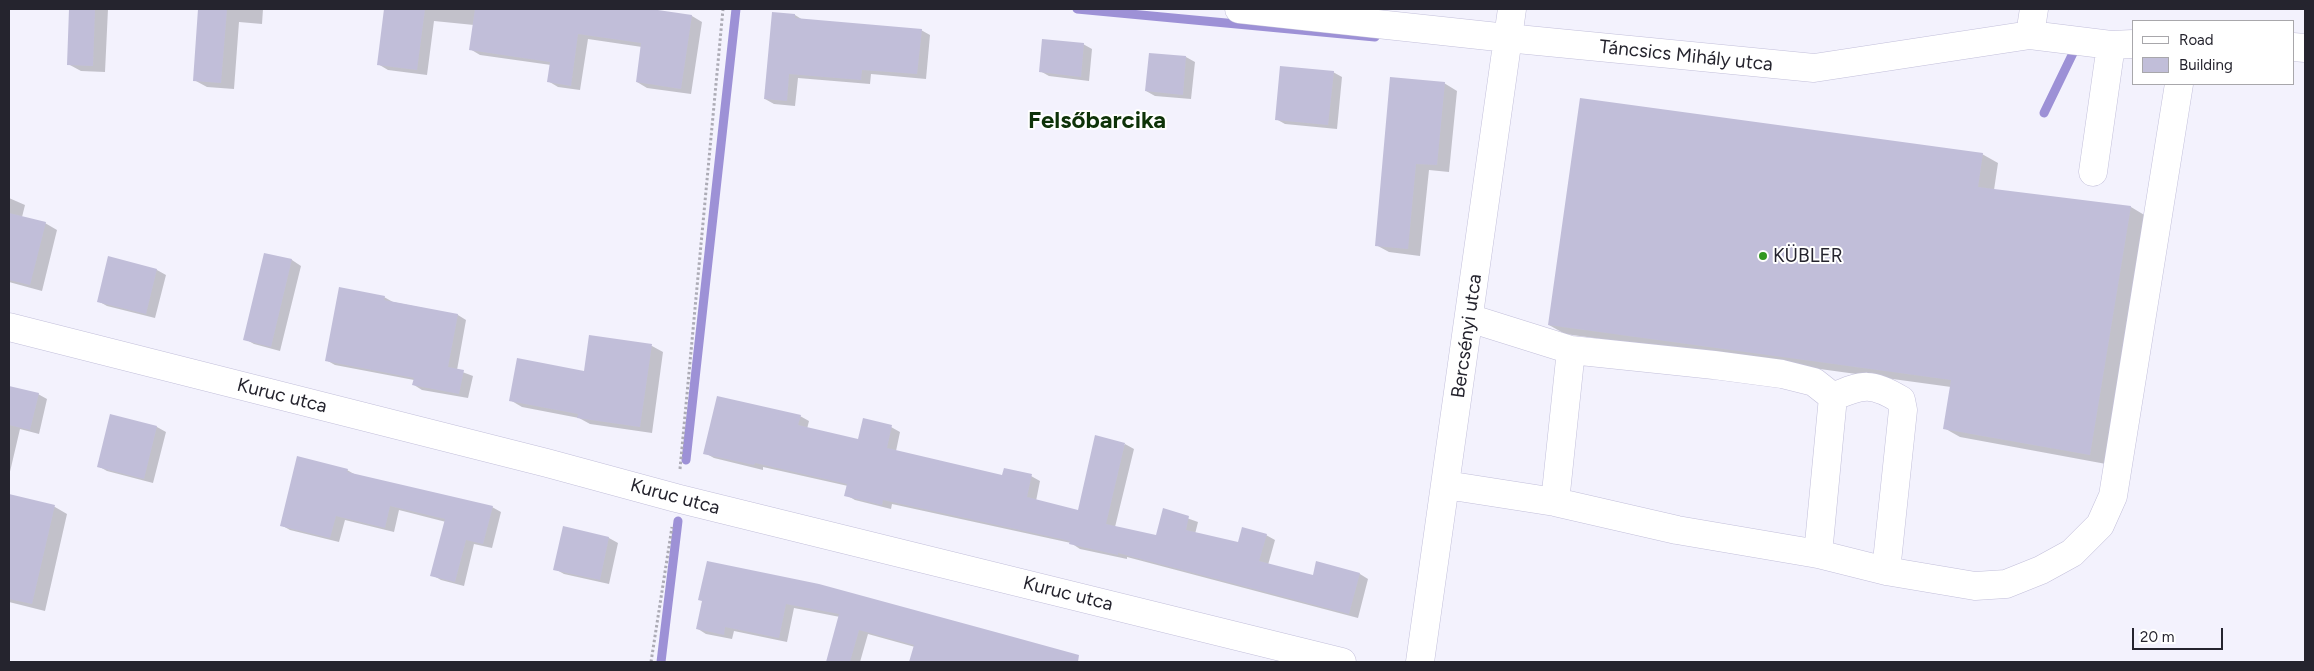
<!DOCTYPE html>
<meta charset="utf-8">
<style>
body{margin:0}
#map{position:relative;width:2314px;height:671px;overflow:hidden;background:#f3f2fd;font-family:Figtree,sans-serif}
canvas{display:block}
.frame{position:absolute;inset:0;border:10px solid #25242e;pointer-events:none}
.legend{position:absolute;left:2132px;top:20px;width:162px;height:65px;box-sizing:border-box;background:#fff;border:1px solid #a8a7ab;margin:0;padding:6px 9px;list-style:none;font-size:15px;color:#25242e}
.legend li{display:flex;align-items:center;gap:10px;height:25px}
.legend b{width:25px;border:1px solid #a8a7ab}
.scale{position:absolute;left:2132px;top:628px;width:91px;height:22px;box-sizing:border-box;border:2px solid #25242e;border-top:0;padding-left:6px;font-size:15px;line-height:18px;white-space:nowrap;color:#25242e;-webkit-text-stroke:4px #fff;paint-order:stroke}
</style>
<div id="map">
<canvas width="2314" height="671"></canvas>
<div class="frame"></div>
<ul class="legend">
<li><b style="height:6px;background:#fff"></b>Road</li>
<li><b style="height:14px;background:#c1bed9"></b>Building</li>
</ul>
<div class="scale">20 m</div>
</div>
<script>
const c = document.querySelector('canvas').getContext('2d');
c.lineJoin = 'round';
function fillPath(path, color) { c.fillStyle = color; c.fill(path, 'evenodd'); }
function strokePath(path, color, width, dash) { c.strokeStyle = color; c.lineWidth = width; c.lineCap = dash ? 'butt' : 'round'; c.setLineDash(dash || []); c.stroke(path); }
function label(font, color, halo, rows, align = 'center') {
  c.font = font + ' Figtree,sans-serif'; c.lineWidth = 4; c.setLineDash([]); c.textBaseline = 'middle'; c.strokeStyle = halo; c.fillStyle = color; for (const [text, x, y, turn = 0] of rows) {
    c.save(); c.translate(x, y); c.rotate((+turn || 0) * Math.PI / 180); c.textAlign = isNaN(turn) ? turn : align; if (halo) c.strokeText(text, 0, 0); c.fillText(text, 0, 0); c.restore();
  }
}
fillPath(new Path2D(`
 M 70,9 L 108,9 L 105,72 L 81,71 L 68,64 Z
 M 200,9 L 263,9 L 262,24 L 239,22 L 234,89 L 207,87 L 194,80 Z
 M 386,9 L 642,9 L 692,16 L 702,22 L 691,94 L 647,88 L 637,82 L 642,47 L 588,39 L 580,90 L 558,87 L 548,81 L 551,65 L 480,55 L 470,49 L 474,25 L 434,21 L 427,75 L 388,70 L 378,64 Z
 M 795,15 L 803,20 L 921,30 L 930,35 L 926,79 L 871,74 L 870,84 L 798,78 L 795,106 L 774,104 L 765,99 Z
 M 1083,44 L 1092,49 L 1089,81 L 1049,76 L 1040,71 Z
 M 1186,57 L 1195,62 L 1191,99 L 1155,96 L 1146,91 Z
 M 1333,72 L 1342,77 L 1337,129 L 1285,124 L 1276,119 Z
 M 1444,83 L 1457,91 L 1449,172 L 1429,170 L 1420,256 L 1389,252 L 1376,245 Z
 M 1982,154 L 1998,163 L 1994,190 L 2131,207 L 2146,216 L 2106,464 L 1960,437 L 1944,428 L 1951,387 L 1565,334 L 1549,325 Z
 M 9,198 L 25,205 L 22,217 L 45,223 L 57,230 L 42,291 L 9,282 Z
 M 265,255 L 292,260 L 301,266 L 280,351 L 254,344 L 245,339 Z
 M 109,258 L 157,270 L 166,275 L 155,318 L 107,306 L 98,301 Z
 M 384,297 L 393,302 L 458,315 L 466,320 L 457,370 L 473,376 L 468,398 L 422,390 L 414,385 L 414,380 L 335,365 L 326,360 Z
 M 590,336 L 652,346 L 663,352 L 652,433 L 590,424 L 579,418 L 522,407 L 510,400 L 585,372 Z
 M 9,387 L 38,394 L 47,399 L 39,434 L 20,429 L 9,476 Z
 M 111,416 L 157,427 L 166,432 L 153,483 L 107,471 L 98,466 Z
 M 800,416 L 809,421 L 807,429 L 859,441 L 891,427 L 900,432 L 896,451 L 1003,476 L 1031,476 L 1040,481 L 1036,501 L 1078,511 L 1125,444 L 1134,449 L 1115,527 L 1157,537 L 1164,510 L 1198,522 L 1195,534 L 1239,543 L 1266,535 L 1275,540 L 1268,565 L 1314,576 L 1317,563 L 1360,574 L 1368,579 L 1358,618 L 1127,557 L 1127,559 L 1080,549 L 1071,543 L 892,504 L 891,509 L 855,500 L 846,495 L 848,486 L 763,467 L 763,470 L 714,458 L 705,453 Z
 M 347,470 L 356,475 L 492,507 L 501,512 L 492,548 L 474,544 L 464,586 L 441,580 L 432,575 L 446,522 L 399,510 L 394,532 L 345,520 L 339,542 L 290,530 L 281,525 Z
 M 20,498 L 55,507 L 67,514 L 45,611 L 9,602 L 9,549 Z
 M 564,528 L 609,538 L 618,543 L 609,584 L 564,574 L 555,569 Z
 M 708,562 L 1054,652 L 1051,662 L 914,662 L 911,660 L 915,647 L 868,634 L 860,662 L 827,662 L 840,617 L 794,608 L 787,642 L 734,631 L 732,639 L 706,634 L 698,629 Z`), '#0003');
strokePath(new Path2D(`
 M 1077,9 L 1375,37
 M 2044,113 L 2074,51
 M 686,460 L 736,9
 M 661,662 L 678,521`), '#9d91d6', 9);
fillPath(new Path2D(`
 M 69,9 L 95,9 L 93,66 L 67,65 Z
 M 198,9 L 227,9 L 221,83 L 193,81 Z
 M 384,9 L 425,9 L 417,70 L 377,65 Z
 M 475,9 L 651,9 L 692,15 L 681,89 L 636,82 L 641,43 L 578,34 L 571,86 L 547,82 L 550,62 L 469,50 Z
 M 772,12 L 795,14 L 795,18 L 922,29 L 917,74 L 862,70 L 861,80 L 789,74 L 787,101 L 764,99 Z
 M 1042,39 L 1084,43 L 1081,77 L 1039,72 Z
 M 1149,53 L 1186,56 L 1183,95 L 1145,91 Z
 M 1280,66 L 1334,71 L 1328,125 L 1275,120 Z
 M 1390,77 L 1445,82 L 1437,165 L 1416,164 L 1408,249 L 1375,246 Z
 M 1580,98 L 1983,153 L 1978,187 L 2131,206 L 2090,455 L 1943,429 L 1951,380 L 1548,325 Z
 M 9,213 L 46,222 L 30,285 L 9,280 Z
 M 264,253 L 292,259 L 271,347 L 243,340 Z
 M 108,256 L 157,269 L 146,314 L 97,302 Z
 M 339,287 L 385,296 L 384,300 L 458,314 L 448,367 L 464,370 L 459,394 L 412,385 L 414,378 L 325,361 Z
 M 589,335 L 652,344 L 640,427 L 577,418 L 578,414 L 509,401 L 517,358 L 584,371 Z
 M 9,386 L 39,393 L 30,430 L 9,425 Z
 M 717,396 L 801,415 L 798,425 L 858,439 L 863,418 L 892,425 L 887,448 L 1002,475 L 1004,468 L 1032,474 L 1027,497 L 1078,510 L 1095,435 L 1125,443 L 1106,524 L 1156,535 L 1163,508 L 1189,516 L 1186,530 L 1238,542 L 1242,527 L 1267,534 L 1259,561 L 1313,575 L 1316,561 L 1360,573 L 1349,614 L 1118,553 L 1118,555 L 1069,544 L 1070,541 L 883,500 L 882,505 L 844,496 L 847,484 L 755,463 L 754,465 L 703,454 Z
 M 110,414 L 157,426 L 144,479 L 97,467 Z
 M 297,456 L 348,469 L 347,472 L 493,506 L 483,544 L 466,540 L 455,582 L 430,576 L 445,519 L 390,506 L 385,528 L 336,516 L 330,538 L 280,526 Z
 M 9,494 L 55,505 L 32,604 L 9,599 Z
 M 563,526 L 609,537 L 600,580 L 553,570 Z
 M 707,561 L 819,584 L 999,633 L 1079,655 L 1078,662 L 909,662 L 914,645 L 859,630 L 850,662 L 826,662 L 839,614 L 786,604 L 779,638 L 725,627 L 724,635 L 696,629 L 702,601 L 698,600 Z`), '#c1bed9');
const minor = new Path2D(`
 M 1239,9 L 1507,38 L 1814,68 L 2030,35 L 2111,45 L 2133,44
 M 2030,35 L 2034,9
 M 2293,47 L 2305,48
 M 2093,172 L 2111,45
 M 1469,318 L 1571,350 L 1714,365 L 1782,374 L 1814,382 L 1833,397 C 1863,384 1872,382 1901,400 L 1903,410 L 1886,571
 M 9,327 L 547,463 L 676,498 L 1342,662
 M 1446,485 L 1555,502 L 1677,530 L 1818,554 L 1886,571 L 1975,586 L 2006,584 L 2041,570 L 2072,553 L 2100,525 L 2113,496 L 2179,84
 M 1555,502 L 1571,350
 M 1818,554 L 1833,397
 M 1420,662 L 1512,9`);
strokePath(minor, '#c2bfda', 29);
strokePath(new Path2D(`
 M 680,469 L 723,9
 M 651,662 L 672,527`), '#acabb5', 3, [2.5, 2.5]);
strokePath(minor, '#fff', 28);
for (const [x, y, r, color] of [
 [1763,256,5,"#319820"]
]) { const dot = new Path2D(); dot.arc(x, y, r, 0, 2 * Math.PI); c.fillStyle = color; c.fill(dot); strokePath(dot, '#fff', 2); }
label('19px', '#25242e', '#fff', [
 ["Táncsics Mihály utca",1686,56,6],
 ["Bercsényi utca",1467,336,-82],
 ["Kuruc utca",282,396,14],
 ["Kuruc utca",675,497,15],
 ["Kuruc utca",1068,594,14]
]);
label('19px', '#25242e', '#fff', [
 ["KÜBLER",1773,256]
], 'left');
label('bold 24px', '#0e3308', '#fff', [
 ["Felsőbarcika",1097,121]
]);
</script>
